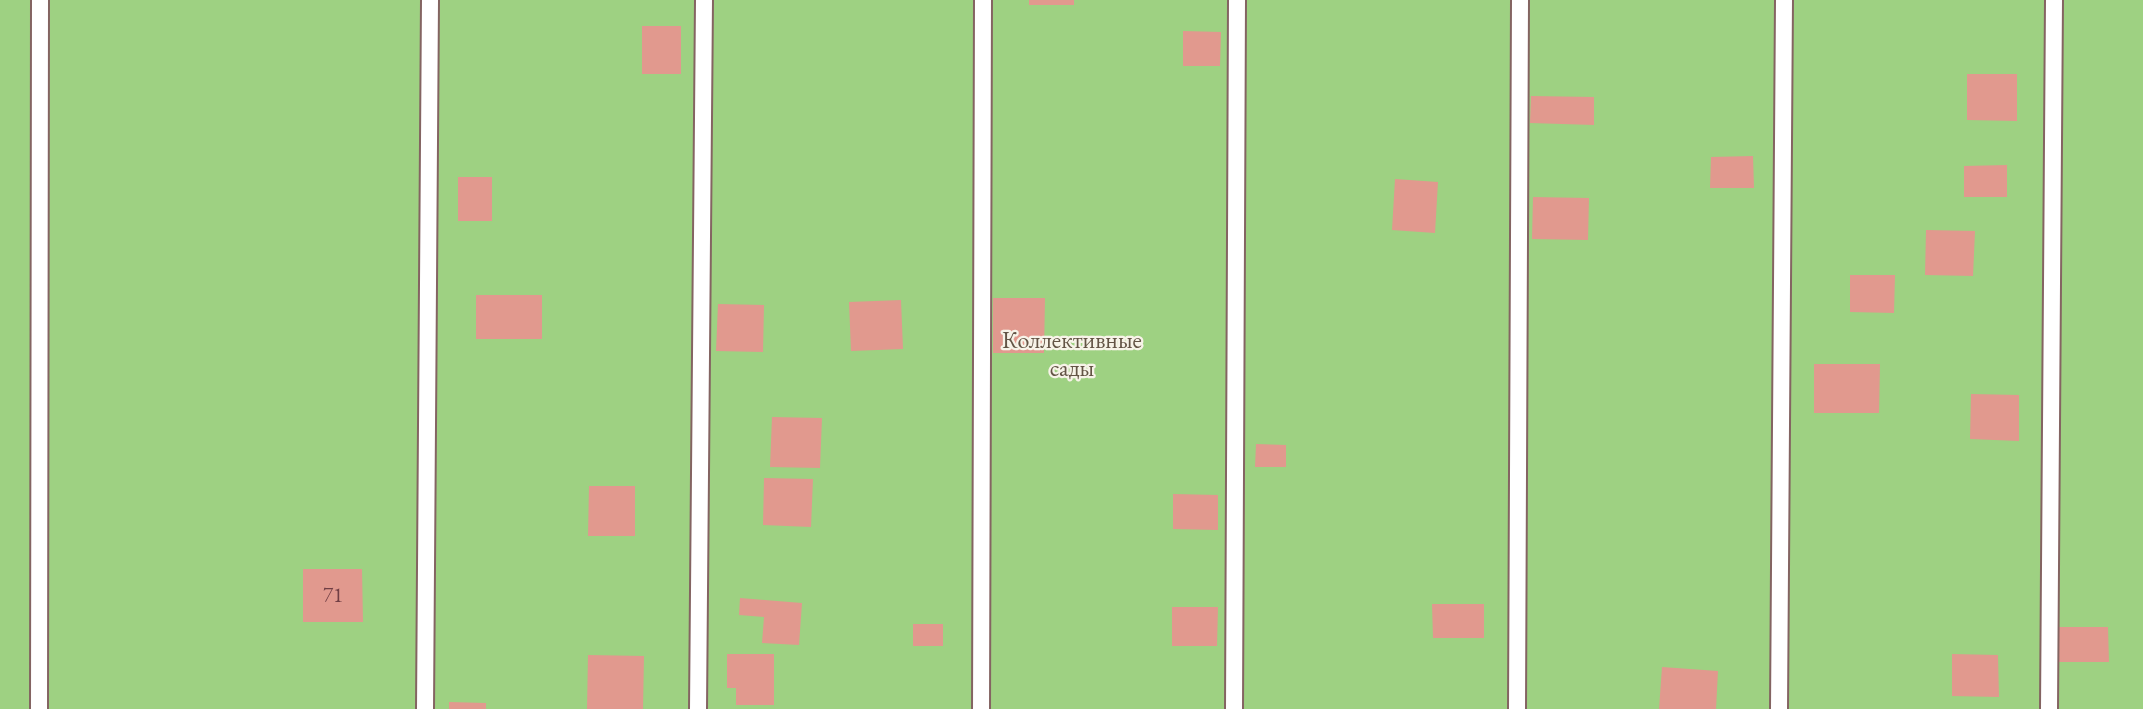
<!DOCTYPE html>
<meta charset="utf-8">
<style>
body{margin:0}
canvas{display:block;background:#f1e3c7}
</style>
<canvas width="2143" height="709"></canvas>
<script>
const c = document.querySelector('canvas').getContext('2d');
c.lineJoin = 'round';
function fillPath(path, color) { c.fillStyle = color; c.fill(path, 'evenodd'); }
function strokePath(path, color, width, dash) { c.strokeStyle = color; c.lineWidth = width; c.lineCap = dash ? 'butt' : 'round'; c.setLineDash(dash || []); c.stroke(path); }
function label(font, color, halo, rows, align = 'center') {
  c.font = font + ' "EB Garamond",serif'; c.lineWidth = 4.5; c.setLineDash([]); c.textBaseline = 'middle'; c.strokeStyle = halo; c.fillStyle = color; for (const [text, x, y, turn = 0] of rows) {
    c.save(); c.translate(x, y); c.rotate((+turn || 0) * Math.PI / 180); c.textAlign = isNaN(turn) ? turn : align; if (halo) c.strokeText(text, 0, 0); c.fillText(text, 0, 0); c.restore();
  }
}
fillPath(new Path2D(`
 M 0,0 L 2143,0 L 2143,709 L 0,709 Z`), '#9ed182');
fillPath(new Path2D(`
 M 1029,0 L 1074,0 L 1074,5 L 1029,5 Z
 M 642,26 L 681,26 L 681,74 L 642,74 Z
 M 1183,31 L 1221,32 L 1220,66 L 1183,66 Z
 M 1967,74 L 2017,74 L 2017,121 L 1967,120 Z
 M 1531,96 L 1594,97 L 1594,125 L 1530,123 Z
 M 1753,156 L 1754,188 L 1710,188 L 1711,157 Z
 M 2007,165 L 2007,197 L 1964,197 L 1964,166 Z
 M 458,177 L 492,177 L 492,221 L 458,221 Z
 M 1395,179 L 1438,182 L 1435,233 L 1392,230 Z
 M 1533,197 L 1589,198 L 1588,240 L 1532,239 Z
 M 1926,230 L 1975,231 L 1973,276 L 1925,275 Z
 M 1850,275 L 1895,275 L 1894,313 L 1850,312 Z
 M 476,295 L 542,295 L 542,339 L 476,339 Z
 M 993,298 L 1045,298 L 1044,353 L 993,353 Z
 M 901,300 L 903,349 L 851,351 L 849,302 Z
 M 718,304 L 764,305 L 763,352 L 716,351 Z
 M 1814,364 L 1880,364 L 1879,413 L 1814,413 Z
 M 1971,394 L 2019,395 L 2019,441 L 1970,439 Z
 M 772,417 L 822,418 L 820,468 L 770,467 Z
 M 1256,444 L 1286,445 L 1286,467 L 1255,467 Z
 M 764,478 L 813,479 L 811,527 L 763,525 Z
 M 589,486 L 635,486 L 635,536 L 588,536 Z
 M 1173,494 L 1218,495 L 1218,530 L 1173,529 Z
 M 303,569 L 362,569 L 363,622 L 303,622 Z
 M 740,598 L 802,603 L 799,645 L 762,643 L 764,617 L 739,615 Z
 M 1432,604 L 1484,604 L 1484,638 L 1433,638 Z
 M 1172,607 L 1218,607 L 1217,646 L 1172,646 Z
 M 913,624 L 943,624 L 943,646 L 913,646 Z
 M 2058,627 L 2108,627 L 2109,662 L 2058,662 Z
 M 727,654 L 774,654 L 774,705 L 736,705 L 736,688 L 727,688 Z
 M 1952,654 L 1998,655 L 1999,697 L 1952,696 Z
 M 588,655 L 644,656 L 643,709 L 587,709 Z
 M 1662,667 L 1718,671 L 1716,709 L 1659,709 Z
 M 449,702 L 486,703 L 486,709 L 449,709 Z`), '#e1998e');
const service = new Path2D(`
 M 39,709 L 40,0
 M 425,709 L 430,0
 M 698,709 L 704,0
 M 981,709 L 983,0
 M 1234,709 L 1237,0
 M 1517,709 L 1520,0
 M 1779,709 L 1784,0
 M 2049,709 L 2054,0`);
strokePath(service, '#846462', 20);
strokePath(service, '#fff', 16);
label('21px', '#703e44', null, [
 ["71",333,596]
]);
label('24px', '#635445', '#f7f3e8', [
 ["Коллективные",1072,341],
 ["сады",1072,369]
]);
</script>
